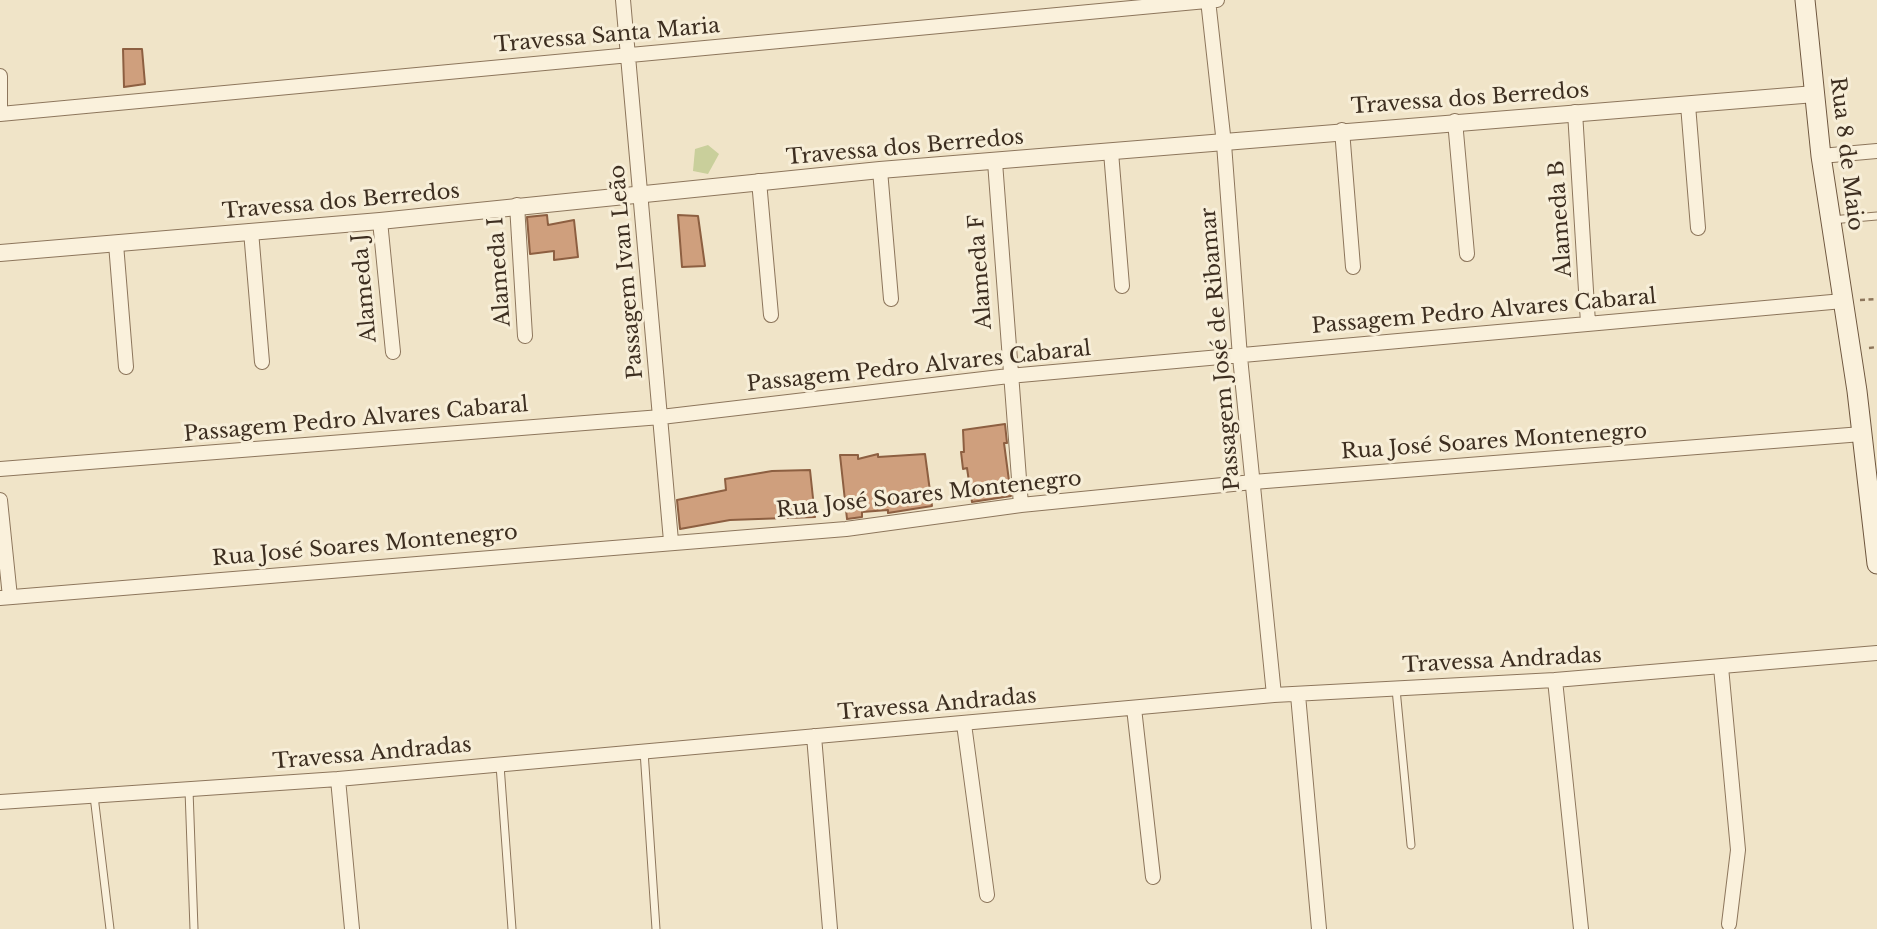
<!DOCTYPE html>
<meta charset="utf-8">
<style>
body{margin:0}
canvas{display:block;background:#f0e4c8}
</style>
<canvas width="1877" height="929"></canvas>
<script>
const c = document.querySelector('canvas').getContext('2d');
c.lineJoin = 'round';
function fillPath(path, color) { c.fillStyle = color; c.fill(path, 'evenodd'); }
function strokePath(path, color, width, dash) { c.strokeStyle = color; c.lineWidth = width; c.lineCap = dash ? 'butt' : 'round'; c.setLineDash(dash || []); c.stroke(path); }
function label(font, color, halo, rows, align = 'center') {
  c.font = font + ' "Libre Baskerville",serif'; c.lineWidth = 6; c.setLineDash([]); c.textBaseline = 'middle'; c.strokeStyle = halo; c.fillStyle = color; for (const [text, x, y, turn = 0] of rows) {
    c.save(); c.translate(x, y); c.rotate((+turn || 0) * Math.PI / 180); c.textAlign = isNaN(turn) ? turn : align; if (halo) c.strokeText(text, 0, 0); c.fillText(text, 0, 0); c.restore();
  }
}
fillPath(new Path2D(`
 M 708,145 L 719,154 L 708,174 L 693,171 L 695,149 Z`), '#c9cf9b');
const building = new Path2D(`
 M 123,49 L 142,49 L 145,84 L 124,87 Z
 M 547,215 L 548,225 L 574,220 L 578,257 L 554,260 L 554,251 L 530,254 L 527,217 Z
 M 678,215 L 698,216 L 705,266 L 682,267 Z
 M 1005,424 L 1007,443 L 1004,443 L 1011,496 L 972,502 L 967,468 L 963,469 L 961,452 L 964,452 L 963,430 Z
 M 878,454 L 878,457 L 925,454 L 932,506 L 888,513 L 888,510 L 862,512 L 862,517 L 847,519 L 840,455 L 858,455 L 858,459 Z
 M 810,470 L 815,517 L 730,520 L 680,529 L 677,500 L 726,490 L 725,479 L 772,471 Z`);
fillPath(building, '#cf9f7d');
strokePath(building, '#8d5f41', 2);
const service = new Path2D(`
 M 1831,220 L 1877,216
 M 1396,689 L 1411,845
 M 644,751 L 656,929
 M 500,765 L 512,929
 M 189,790 L 194,929
 M 94,796 L 110,929`);
const minor = new Path2D(`
 M 623,0 L 671,541
 M 1208,0 L 1224,144 L 1240,357 L 1274,695
 M 0,76 L 0,114
 M 1688,105 L 1698,228
 M 1575,112 L 1588,323
 M 0,114 L 1217,0
 M 1455,121 L 1467,254
 M 1342,130 L 1353,267
 M 1111,152 L 1122,286
 M 1821,156 L 1877,151
 M 995,162 L 1021,505
 M 880,170 L 891,299
 M 759,181 L 771,315
 M 517,205 L 525,336
 M 380,221 L 393,352
 M 251,231 L 262,362
 M 116,244 L 126,367
 M 0,469 L 661,417 L 1009,376 L 1843,301
 M 0,500 L 10,597
 M 0,598 L 846,529 L 1021,505 L 1253,482 L 1862,434
 M 1721,667 L 1738,850 L 1729,924
 M 1555,680 L 1581,929
 M 1298,695 L 1319,929
 M 1134,708 L 1153,877
 M 964,724 L 987,895
 M 814,736 L 830,929
 M 338,779 L 352,929
 M 0,802 L 338,779 L 1274,695 L 1555,680 L 1877,653`);
const tertiary = new Path2D(`
 M 0,253 L 380,221 L 880,170 L 1815,94`);
const secondary = new Path2D(`
 M 1805,0 L 1821,156 L 1857,391 L 1877,564`);
strokePath(service, '#8d765c', 9);
strokePath(minor, '#8d765c', 16);
strokePath(tertiary, '#8d765c', 18);
strokePath(secondary, '#6f573f', 21);
strokePath(new Path2D(`
 M 1860,300 L 1877,299
 M 1869,348 L 1877,347`), '#8d765c', 2.5, [5, 3.5]);
strokePath(service, '#faf1dc', 7);
strokePath(minor, '#faf1dc', 14);
strokePath(tertiary, '#faf1dc', 16);
strokePath(secondary, '#faf1dc', 19);
label('21px', '#3d2e20', '#f7eed8', [
 ["Travessa Santa Maria",607,36,-5],
 ["Travessa dos Berredos",1470,99,-4],
 ["Travessa dos Berredos",905,148,-5],
 ["Rua 8 de Maio",1846,154,83],
 ["Travessa dos Berredos",341,202,-5],
 ["Alameda B",1561,219,-94],
 ["Alameda I",500,272,-94],
 ["Passagem Ivan Leão",627,272,-95],
 ["Alameda F",981,272,-94],
 ["Alameda J",365,288,-95],
 ["Passagem Pedro Alvares Cabaral",1484,312,-5],
 ["Passagem José de Ribamar",1221,349,-95],
 ["Passagem Pedro Alvares Cabaral",919,367,-6],
 ["Passagem Pedro Alvares Cabaral",356,420,-5],
 ["Rua José Soares Montenegro",1494,442,-4],
 ["Rua José Soares Montenegro",929,495,-6],
 ["Rua José Soares Montenegro",365,546,-5],
 ["Travessa Andradas",1502,661,-3],
 ["Travessa Andradas",937,705,-5],
 ["Travessa Andradas",372,754,-5]
]);
</script>
